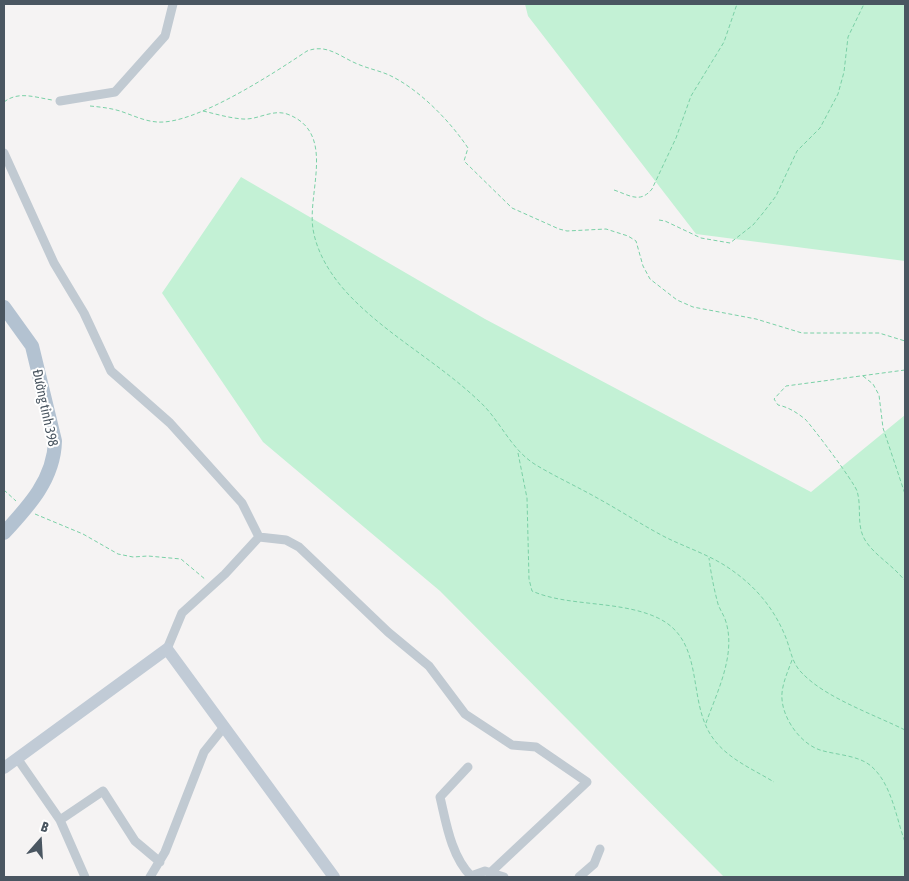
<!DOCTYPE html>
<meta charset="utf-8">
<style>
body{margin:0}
#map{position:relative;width:909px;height:881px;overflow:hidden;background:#f5f3f3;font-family:"Asap Condensed",sans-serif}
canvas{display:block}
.frame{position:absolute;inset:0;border:5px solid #4a5661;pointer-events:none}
.north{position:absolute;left:15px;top:816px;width:50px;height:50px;-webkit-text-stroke:4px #fff;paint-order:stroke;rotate:19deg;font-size:14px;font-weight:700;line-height:20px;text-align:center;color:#4a5661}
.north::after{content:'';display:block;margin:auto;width:18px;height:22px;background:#4a5661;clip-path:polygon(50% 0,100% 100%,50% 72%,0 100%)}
</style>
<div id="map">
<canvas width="909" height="881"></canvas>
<div class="frame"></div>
<div class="north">B</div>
</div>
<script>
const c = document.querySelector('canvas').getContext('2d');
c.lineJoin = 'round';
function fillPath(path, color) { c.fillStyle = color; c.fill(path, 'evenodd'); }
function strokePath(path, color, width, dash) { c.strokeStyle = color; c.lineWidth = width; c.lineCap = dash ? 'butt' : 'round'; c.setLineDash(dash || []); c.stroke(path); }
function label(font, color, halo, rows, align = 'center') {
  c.font = font + ' "Asap Condensed",sans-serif'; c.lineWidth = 4; c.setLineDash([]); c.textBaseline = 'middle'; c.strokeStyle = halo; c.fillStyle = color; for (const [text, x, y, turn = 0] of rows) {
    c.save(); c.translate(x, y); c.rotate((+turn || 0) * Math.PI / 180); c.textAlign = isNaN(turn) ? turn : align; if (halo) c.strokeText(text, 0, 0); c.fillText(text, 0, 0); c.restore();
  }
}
fillPath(new Path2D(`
 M 525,4 L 905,4 L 905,261 L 696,234 L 528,16 Z
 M 241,177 L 485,319 L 811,492 L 905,415 L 905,877 L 724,877 L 440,591 L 263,442 L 162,293 Z`), '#c3f1d5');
strokePath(new Path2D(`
 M 4,102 C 18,91 34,97 52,100
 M 90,106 C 100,107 110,108 120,111 C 132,115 144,121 157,122 C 195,125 274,73 307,51 C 328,43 341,58 360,65 C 370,69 380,71 389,75 C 419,89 450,121 468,148 L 464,161 L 512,208 L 559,229 L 567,231 L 606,229 L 628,236 L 636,241 L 643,266 L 650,279 L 677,300 L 693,307 L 756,319 L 802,333 L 879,333 L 905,341
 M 203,111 C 216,114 229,118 243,119 C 258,120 272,109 287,114 C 337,132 307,192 313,229 C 317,254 332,277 349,295 C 388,336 438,362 479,401 C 501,421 510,449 536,465 C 556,477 578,487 599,499 C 621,511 642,525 665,537 C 687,548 713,556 733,571 C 757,588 775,610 786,638 C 791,651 792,664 803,674 C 826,698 875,715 905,730
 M 614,190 C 629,195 640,204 652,189 L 676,138 L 691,96 L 724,42 L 737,4
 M 659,220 L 665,221 L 701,238 L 730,243 L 753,225 L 763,213 L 776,196 L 797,151 L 820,128 L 838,94 L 844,72 L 848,37 L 864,4
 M 905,370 L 786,386 L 774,399 L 778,405 C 788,407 796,412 805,419 C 812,426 854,482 857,491 C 862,507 856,525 865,540 C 875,556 893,565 905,581
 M 863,376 L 873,384 L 879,395 L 883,428 L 905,494
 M 518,453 L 527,498 L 529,579 L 532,591 C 568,607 620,600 658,618 C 704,640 688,695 709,732 C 723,757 751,768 774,782
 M 4,490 L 16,501
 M 35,514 L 83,534 L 118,554 L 133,557 L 148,556 L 181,559 L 206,580
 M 792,660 C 788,671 783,682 782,693 C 780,715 799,743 820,750 C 836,755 858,755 871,766 C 892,784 896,818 905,842
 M 706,723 C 717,692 736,655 726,622 C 724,615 720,610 718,604 C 714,589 711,574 709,558`), '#7ad0a6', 1, [4, 2.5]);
strokePath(new Path2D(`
 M 60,101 L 115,92 L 165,36 L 173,4
 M 4,153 L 54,263 L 84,313 L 111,371 L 170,423 L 242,503 L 259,537
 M 259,537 L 286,540 L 299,547 L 388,632 L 429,666 L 465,714 L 512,745 L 536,747 L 587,782 L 491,872
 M 167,649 L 182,613 L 225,574 L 259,537
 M 17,758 L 60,820 L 85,877
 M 468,767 L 440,797 C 446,822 451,856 471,876 L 485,871 L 504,877
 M 60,820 L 103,791 L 135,841 L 160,862
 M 150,877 L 165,852 L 204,752 L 224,727
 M 579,877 L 594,864 L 600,849`), '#c1cad2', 9);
strokePath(new Path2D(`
 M 4,768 L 167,649 L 334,877`), '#c1cbd6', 12);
strokePath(new Path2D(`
 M 4,307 L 32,346 L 55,441 C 54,479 29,506 4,533`), '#b3c2d1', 14);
label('14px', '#4a5661', '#fff', [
 ["Đường tỉnh 398",45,408,78]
]);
</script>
